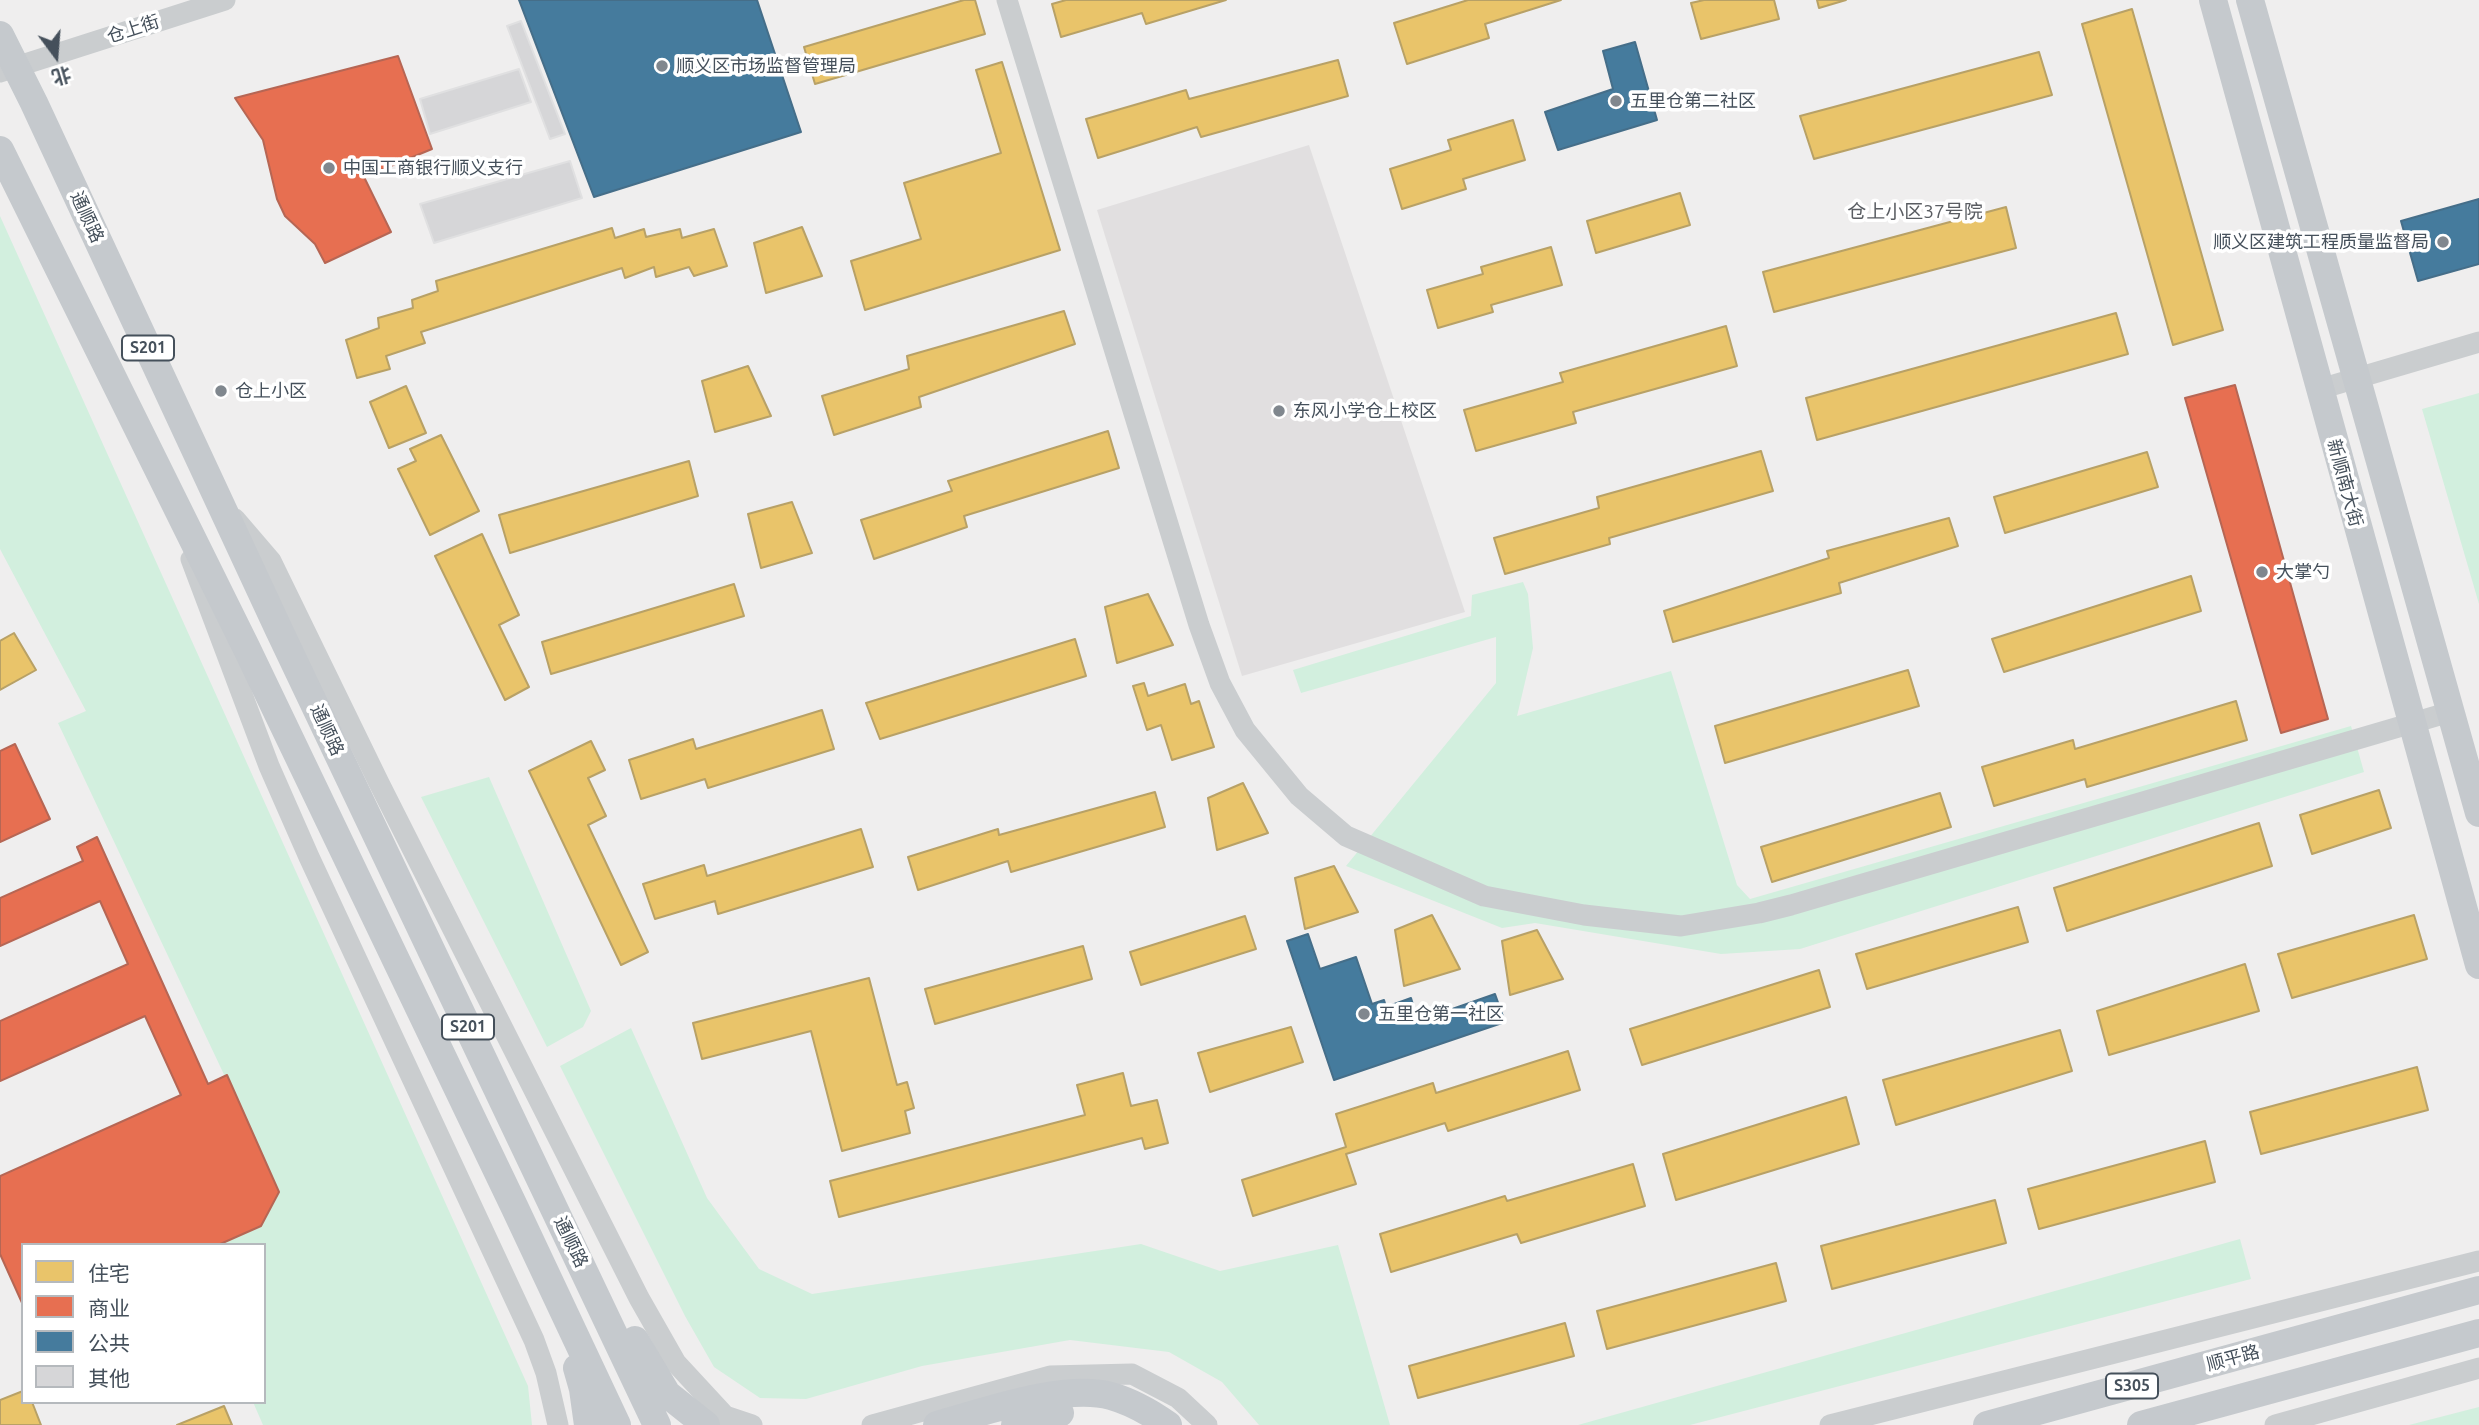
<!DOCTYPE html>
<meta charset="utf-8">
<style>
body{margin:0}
#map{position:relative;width:2479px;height:1425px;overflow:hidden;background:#efeeee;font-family:Ubuntu,"Noto Sans SC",sans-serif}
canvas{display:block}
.legend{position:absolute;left:21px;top:1243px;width:245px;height:161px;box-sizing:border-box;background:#fff;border:2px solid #b5b9bd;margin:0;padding:9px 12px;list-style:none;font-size:21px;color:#45505b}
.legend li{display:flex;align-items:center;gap:14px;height:35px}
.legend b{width:35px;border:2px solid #b5b9bd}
.north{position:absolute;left:21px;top:21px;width:70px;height:70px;-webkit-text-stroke:5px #fff;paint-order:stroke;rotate:164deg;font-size:19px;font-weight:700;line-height:28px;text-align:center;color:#45505b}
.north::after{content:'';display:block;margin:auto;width:24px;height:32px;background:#45505b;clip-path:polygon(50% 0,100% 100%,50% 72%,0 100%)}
</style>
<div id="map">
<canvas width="2479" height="1425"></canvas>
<ul class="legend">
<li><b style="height:19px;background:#e9c46a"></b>住宅</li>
<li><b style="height:19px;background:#e76f51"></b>商业</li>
<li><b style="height:19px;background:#457b9d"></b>公共</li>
<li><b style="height:19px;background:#d6d6d8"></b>其他</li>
</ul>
<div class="north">北</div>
</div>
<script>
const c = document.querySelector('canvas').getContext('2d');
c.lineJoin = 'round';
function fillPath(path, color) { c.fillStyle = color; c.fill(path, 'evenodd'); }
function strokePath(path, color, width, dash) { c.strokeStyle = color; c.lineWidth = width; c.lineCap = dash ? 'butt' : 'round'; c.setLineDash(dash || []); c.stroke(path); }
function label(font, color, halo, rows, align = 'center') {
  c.font = font + ' Ubuntu,"Noto Sans SC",sans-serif'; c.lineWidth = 7; c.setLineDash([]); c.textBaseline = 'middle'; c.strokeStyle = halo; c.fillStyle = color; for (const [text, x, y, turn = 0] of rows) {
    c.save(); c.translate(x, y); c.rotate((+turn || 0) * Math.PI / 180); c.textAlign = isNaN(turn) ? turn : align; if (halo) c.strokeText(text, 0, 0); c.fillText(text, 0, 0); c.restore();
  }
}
fillPath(new Path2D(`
 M 1309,145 L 1465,612 L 1242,676 L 1097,210 Z`), '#e1dfe0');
fillPath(new Path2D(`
 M 0,216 L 528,1386 L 532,1425 L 263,1425 L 253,1402 L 264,1402 L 264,1245 L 218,1245 L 261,1226 L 279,1191 L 58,723 L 86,711 L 0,549 Z
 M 2479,393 L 2479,604 L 2422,409 Z
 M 1523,582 L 1528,594 L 1533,648 L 1517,716 L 1671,671 L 1737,885 L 1750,899 L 2351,726 L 2364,772 L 1800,949 L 1721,954 L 1535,923 L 1502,928 L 1346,866 L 1496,683 L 1496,637 L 1301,693 L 1293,670 L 1471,616 L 1472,595 Z
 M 489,777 L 591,1011 L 583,1027 L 547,1047 L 421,797 Z
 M 631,1028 L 707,1198 L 759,1269 L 812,1294 L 1141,1244 L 1220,1271 L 1338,1245 L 1390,1425 L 1259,1425 L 1222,1382 L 1169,1352 L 1070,1340 L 922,1366 L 806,1399 L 760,1398 L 714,1367 L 685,1316 L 560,1066 Z
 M 2240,1239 L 2251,1279 L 1690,1425 L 1578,1425 Z
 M 2479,1407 L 2479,1425 L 2409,1425 Z`), '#d2efde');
const homes = new Path2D(`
 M 964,0 L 975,0 L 985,34 L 815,84 L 804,47 Z
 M 1066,0 L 1226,0 L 1146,24 L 1142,13 L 1061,37 L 1052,4 Z
 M 1468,0 L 1561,0 L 1485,24 L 1489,38 L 1407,64 L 1394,23 Z
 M 1704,0 L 1774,0 L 1779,19 L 1701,39 L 1691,3 Z
 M 1817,0 L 1846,0 L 1819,8 Z
 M 2132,9 L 2223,330 L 2173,345 L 2082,24 Z
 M 2039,52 L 2052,95 L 1814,159 L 1800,116 Z
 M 1338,60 L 1348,96 L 1201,137 L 1197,127 L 1098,158 L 1086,119 L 1186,90 L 1189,99 Z
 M 1002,62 L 1060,250 L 865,310 L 851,261 L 921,239 L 904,183 L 1001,153 L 976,70 Z
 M 1513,120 L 1525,160 L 1463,179 L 1466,189 L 1402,209 L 1390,169 L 1451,150 L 1448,140 Z
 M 1680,193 L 1690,225 L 1596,253 L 1587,221 Z
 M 2006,207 L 2016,248 L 1774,312 L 1763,272 Z
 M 802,227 L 822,276 L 766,293 L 754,243 Z
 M 612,228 L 615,238 L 644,229 L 646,237 L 680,229 L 682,238 L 714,229 L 727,266 L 694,276 L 689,267 L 656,277 L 654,267 L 625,278 L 622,268 L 421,332 L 425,343 L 386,356 L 390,369 L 357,378 L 346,340 L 379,328 L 378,318 L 413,308 L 412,300 L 438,291 L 436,281 Z
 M 1551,247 L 1562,285 L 1491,305 L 1493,312 L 1438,328 L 1427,290 L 1483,274 L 1481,267 Z
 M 1064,311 L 1075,344 L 919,397 L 921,407 L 834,435 L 822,396 L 909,369 L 907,356 Z
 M 2116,313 L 2128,354 L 1817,440 L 1806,398 Z
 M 1726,326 L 1737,366 L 1573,412 L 1576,423 L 1476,451 L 1464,410 L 1563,382 L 1560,373 Z
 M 748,366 L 771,416 L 715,432 L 702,381 Z
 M 406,386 L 426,433 L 389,448 L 370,402 Z
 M 1108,431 L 1119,468 L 964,516 L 967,527 L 874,559 L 861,520 L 952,491 L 948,481 Z
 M 441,435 L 479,511 L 430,535 L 398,469 L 416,461 L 410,449 Z
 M 1761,451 L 1773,491 L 1609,538 L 1610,544 L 1505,574 L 1494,538 L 1599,508 L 1597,497 Z
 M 2147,452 L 2158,487 L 2005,533 L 1994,497 Z
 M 689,461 L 698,496 L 510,553 L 499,515 Z
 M 792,502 L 812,553 L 761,568 L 748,514 Z
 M 1949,518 L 1958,546 L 1839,583 L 1841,593 L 1673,642 L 1664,611 L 1829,558 L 1827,551 Z
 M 482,534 L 519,615 L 499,625 L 529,687 L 505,700 L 435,556 Z
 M 2191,576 L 2201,611 L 2004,672 L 1992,639 Z
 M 734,584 L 744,616 L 551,674 L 542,642 Z
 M 1148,594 L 1173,645 L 1117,663 L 1105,607 Z
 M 14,633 L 36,670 L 0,690 L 0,641 Z
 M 1075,639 L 1086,676 L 880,739 L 866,703 Z
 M 1908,670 L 1919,706 L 1725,763 L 1715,726 Z
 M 1144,683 L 1148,696 L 1185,684 L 1191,704 L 1199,701 L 1214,747 L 1172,760 L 1161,725 L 1147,730 L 1133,686 Z
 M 2236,701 L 2247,740 L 2087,787 L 2085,779 L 1994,806 L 1982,767 L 2073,740 L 2075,749 Z
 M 822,710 L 834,749 L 708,788 L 705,779 L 641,799 L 629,760 L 693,739 L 696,749 Z
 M 591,741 L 605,770 L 588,778 L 606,816 L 588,825 L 648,952 L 621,965 L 529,771 Z
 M 1243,783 L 1268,833 L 1217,850 L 1208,798 Z
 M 2379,790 L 2391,828 L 2312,854 L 2300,815 Z
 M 1155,792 L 1165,827 L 1011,872 L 1008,861 L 918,890 L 908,857 L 998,829 L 999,835 Z
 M 1940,793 L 1951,827 L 1772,882 L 1761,847 Z
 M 2259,823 L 2272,866 L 2067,931 L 2054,888 Z
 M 861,829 L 873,867 L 718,914 L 715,901 L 655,919 L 643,884 L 704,865 L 707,876 Z
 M 1334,866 L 1358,912 L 1305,929 L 1295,878 Z
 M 2018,907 L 2028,942 L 1867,989 L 1856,954 Z
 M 1432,915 L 1460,969 L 1404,986 L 1395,930 Z
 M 2414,915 L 2427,959 L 2292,998 L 2278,954 Z
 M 1245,916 L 1256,949 L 1141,985 L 1130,952 Z
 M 1537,930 L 1563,979 L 1510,995 L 1502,941 Z
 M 1083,946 L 1092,979 L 935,1024 L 925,989 Z
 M 2245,964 L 2259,1011 L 2109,1055 L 2097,1011 Z
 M 1819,970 L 1830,1007 L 1642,1065 L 1630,1029 Z
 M 869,978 L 897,1085 L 907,1082 L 914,1108 L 905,1111 L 910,1133 L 842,1151 L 811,1031 L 702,1059 L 693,1023 Z
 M 1291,1027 L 1303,1062 L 1210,1092 L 1198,1053 Z
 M 2060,1030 L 2072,1071 L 1896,1125 L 1883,1080 Z
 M 1568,1051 L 1580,1090 L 1448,1131 L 1445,1123 L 1346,1154 L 1356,1184 L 1253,1216 L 1242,1180 L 1346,1147 L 1336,1114 L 1433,1083 L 1436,1093 Z
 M 2417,1067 L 2428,1110 L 2261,1154 L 2250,1112 Z
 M 1123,1073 L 1131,1106 L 1157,1100 L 1168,1143 L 1145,1149 L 1142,1138 L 839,1217 L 830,1181 L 1085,1115 L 1077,1085 Z
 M 1846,1097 L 1859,1144 L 1676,1200 L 1663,1154 Z
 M 2205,1141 L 2215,1182 L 2039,1229 L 2028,1189 Z
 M 1633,1164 L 1645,1206 L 1521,1243 L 1517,1234 L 1391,1272 L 1380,1234 L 1505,1196 L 1507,1201 Z
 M 1995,1200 L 2006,1243 L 1832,1289 L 1821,1246 Z
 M 1776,1263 L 1786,1301 L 1607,1349 L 1597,1311 Z
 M 1565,1323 L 1574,1356 L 1418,1398 L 1409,1366 Z
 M 23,1391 L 23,1402 L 32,1402 L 41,1425 L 0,1425 L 0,1400 Z
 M 224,1406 L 232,1425 L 177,1425 Z`);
fillPath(homes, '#e9c46a');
strokePath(homes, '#b8a166', 2);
const shops = new Path2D(`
 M 398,56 L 432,149 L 364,177 L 391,232 L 325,263 L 315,244 L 285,216 L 277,199 L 263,140 L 235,98 Z
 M 2235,385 L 2328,719 L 2281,733 L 2185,398 Z
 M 15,744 L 50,819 L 0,842 L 0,751 Z
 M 97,837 L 208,1084 L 227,1075 L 279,1192 L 261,1226 L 218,1245 L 23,1245 L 23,1305 L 0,1254 L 0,1176 L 181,1095 L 145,1016 L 0,1081 L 0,1021 L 128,964 L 100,901 L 0,946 L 0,898 L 83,861 L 77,847 Z`);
fillPath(shops, '#e76f51');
strokePath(shops, '#b66654', 2);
const public = new Path2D(`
 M 519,0 L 757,0 L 801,132 L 594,197 Z
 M 1635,42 L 1657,120 L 1558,150 L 1545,112 L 1613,89 L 1603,51 Z
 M 2479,199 L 2479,264 L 2418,281 L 2401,221 Z
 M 1308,934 L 1320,969 L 1356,957 L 1372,1004 L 1384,1000 L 1386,1007 L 1411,998 L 1418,1021 L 1495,994 L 1505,1022 L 1334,1080 L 1287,941 Z`);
fillPath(public, '#457b9d');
strokePath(public, '#456e89', 2);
const building = new Path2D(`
 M 521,21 L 565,134 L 550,139 L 507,26 Z
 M 519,69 L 531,102 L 430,134 L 420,99 Z
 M 570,161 L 582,198 L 434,243 L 420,204 Z`);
fillPath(building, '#d6d6d8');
strokePath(building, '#e0e0e1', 2);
strokePath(new Path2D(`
 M 1007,0 L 1199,625 L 1220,683 L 1245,730 L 1299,796 L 1346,836 L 1484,896 L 1584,915 L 1681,926 L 1759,913 L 1791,905 L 2450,712
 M 0,72 L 225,0
 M 2320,389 L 2479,342
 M 235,519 L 271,561 L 379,783 L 639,1298 L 676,1363 L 725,1416 L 752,1425
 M 191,559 L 269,766 L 309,857 L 534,1340 L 546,1373 L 558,1425
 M 872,1425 L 1050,1376 L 1132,1374 L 1178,1398 L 1207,1425
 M 1830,1425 L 2479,1261
 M 2275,1425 L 2479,1368`), '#cacdcf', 21);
strokePath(new Path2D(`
 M 2213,0 L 2479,965
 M 2250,0 L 2479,813
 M 0,35 L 34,103 L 279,630 L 657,1425
 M 0,150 L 246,647 L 514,1206 L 617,1425
 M 635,1340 L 667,1394 L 706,1425
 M 577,1368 L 583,1389 L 588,1425
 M 937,1425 C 984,1412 1064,1383 1111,1396 C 1132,1402 1151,1413 1168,1425
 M 1015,1425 L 1060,1413
 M 1987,1425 L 2479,1290
 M 2141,1425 L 2479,1333`), '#c5c9cd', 28);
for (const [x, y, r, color] of [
 [662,66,7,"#80878e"],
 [1616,101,7,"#80878e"],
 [329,168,7,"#80878e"],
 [2443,242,7,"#80878e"],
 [221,391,7,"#80878e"],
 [1279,411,7,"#80878e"],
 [2262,572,7,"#80878e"],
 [1364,1014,7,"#80878e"]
]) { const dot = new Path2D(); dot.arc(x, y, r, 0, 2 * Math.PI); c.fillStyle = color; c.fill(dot); strokePath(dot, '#fff', 2.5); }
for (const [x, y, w] of [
 [148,348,52],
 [468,1027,52],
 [2132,1386,52]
]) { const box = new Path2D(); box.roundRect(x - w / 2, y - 12.5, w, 25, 5); c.fillStyle = '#fff'; c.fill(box); strokePath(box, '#45505b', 2); }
label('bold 16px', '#45505b', null, [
 ["S201",148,348],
 ["S201",468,1027],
 ["S305",2132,1386]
]);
label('18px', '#45505b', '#fff', [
 ["仓上街",133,29,-18],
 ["通顺路",87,217,65],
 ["新顺南大街",2345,483,75],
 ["通顺路",327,730,65],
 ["通顺路",571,1242,64],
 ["顺平路",2233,1358,-15]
]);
label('18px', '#45505b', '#fff', [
 ["顺义区市场监督管理局",676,66],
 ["五里仓第二社区",1630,101],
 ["中国工商银行顺义支行",343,168],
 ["顺义区建筑工程质量监督局",2429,242,"right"],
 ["仓上小区",235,391],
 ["东风小学仓上校区",1293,411],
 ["大掌勺",2276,572],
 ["五里仓第一社区",1378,1014]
], 'left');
label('19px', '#5a5d62', '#fff', [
 ["仓上小区37号院",1915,212]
]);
</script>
